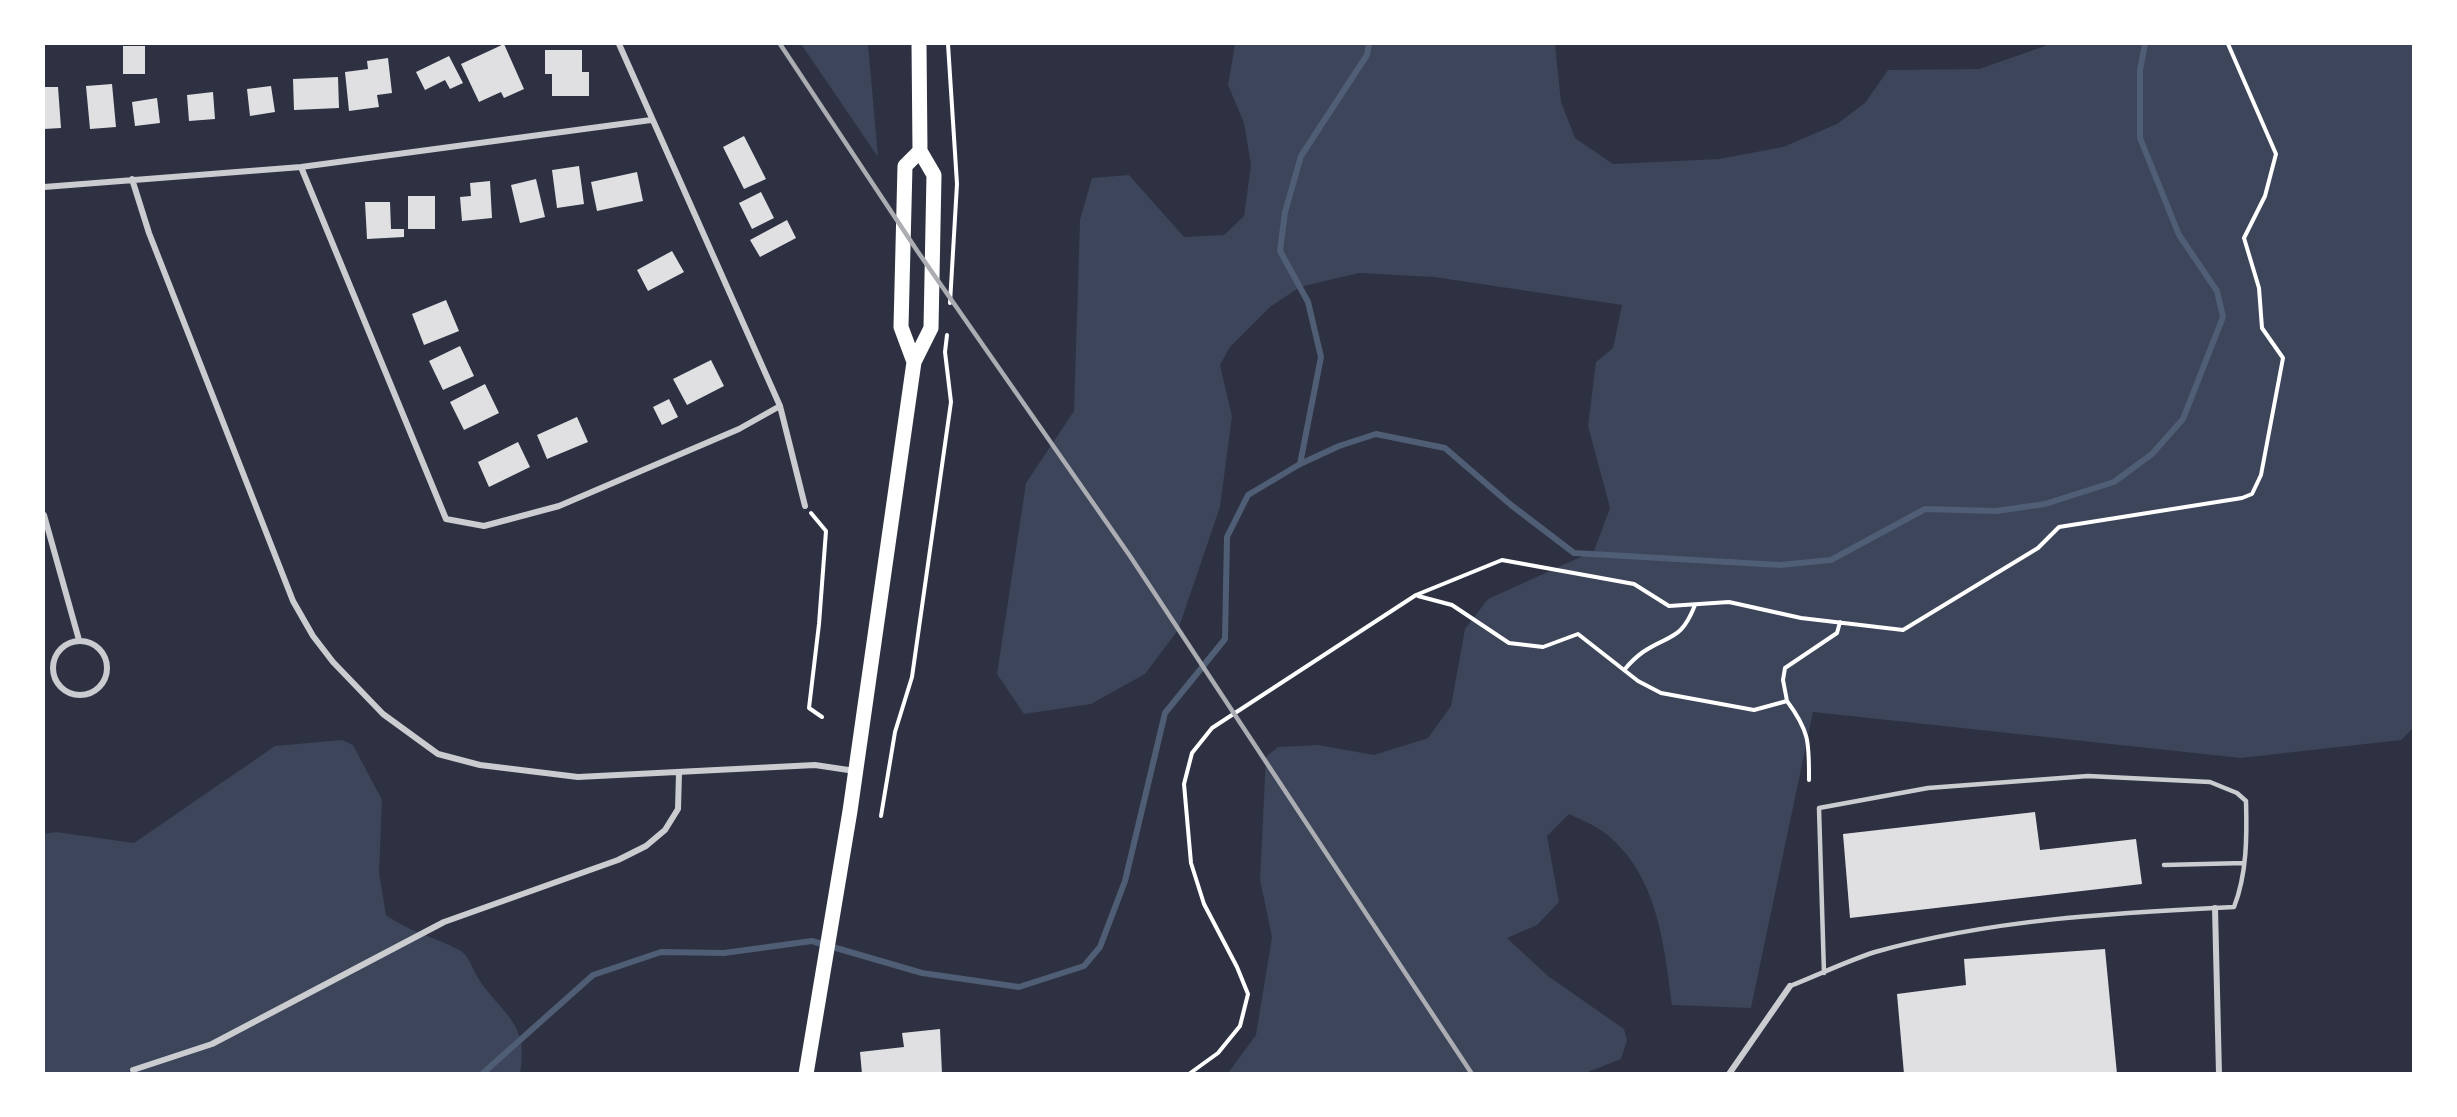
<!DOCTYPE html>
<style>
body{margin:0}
#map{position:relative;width:2457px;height:1117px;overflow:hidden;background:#2d3142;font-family:Lato,sans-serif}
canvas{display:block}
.frame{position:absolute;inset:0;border:45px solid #fff;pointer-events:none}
</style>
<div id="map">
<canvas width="2457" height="1117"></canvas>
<div class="frame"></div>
</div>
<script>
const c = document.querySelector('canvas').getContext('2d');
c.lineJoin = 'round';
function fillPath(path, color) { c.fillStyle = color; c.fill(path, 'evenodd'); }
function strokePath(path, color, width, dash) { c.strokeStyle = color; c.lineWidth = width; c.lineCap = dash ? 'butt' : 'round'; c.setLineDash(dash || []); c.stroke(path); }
fillPath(new Path2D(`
 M 801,44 L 868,44 L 878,157 Z
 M 1235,44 L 1555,44 L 1561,102 L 1575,138 L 1613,164 L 1719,159 L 1783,147 L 1837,124 L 1865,103 L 1888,70 L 1979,69 L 2045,46 L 2047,44 L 2413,44 L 2414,727 L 2401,740 L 2241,758 L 1813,712 L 1751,1008 L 1672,1005 C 1664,943 1657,871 1602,831 C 1592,824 1579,819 1569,814 L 1547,836 L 1559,902 L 1537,925 L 1507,938 L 1548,976 L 1624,1029 L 1627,1040 L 1621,1059 L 1583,1074 L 1228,1073 L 1256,1035 L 1272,937 L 1260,880 L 1266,757 L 1278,747 L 1318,745 L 1374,755 L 1428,738 L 1451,706 L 1465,629 L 1488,599 L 1594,551 L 1610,508 L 1588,426 L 1596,362 L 1613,348 L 1622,305 L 1434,277 L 1359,273 L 1300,287 L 1270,307 L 1230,347 L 1220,365 L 1232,416 L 1220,507 L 1178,630 L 1145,674 L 1091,704 L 1024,714 L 997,674 L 1026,483 L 1074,411 L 1080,220 L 1092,178 L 1129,175 L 1184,237 L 1224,235 L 1244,216 L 1251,165 L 1244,123 L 1228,85 Z
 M 342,740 L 353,745 L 382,800 L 379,873 L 386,915 C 409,932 436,937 461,951 C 469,956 473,970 478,978 C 501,1014 530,1022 520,1074 L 44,1074 L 44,834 L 56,832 L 134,843 L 275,746 Z`), '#3c4559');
strokePath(new Path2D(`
 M 1300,464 L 1321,357 L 1308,302 L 1280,251 L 1285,212 L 1301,156 L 1367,55 L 1369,44
 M 482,1074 L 593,975 L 661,952 L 724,953 L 812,941 L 922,973 L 1019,987 L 1084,966 L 1100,947 L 1125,881 L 1165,713 L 1225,639 L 1227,537 L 1248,495 L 1300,464 L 1339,446 L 1376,434 L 1445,448 L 1511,505 L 1574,553 L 1780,565 L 1831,560 L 1925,509 L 1996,511 L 2045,504 L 2114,482 L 2152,454 L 2183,419 L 2223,317 L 2217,291 L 2179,235 L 2140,138 L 2140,70 L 2145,44`), '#4f5d75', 6);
fillPath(new Path2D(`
 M 504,44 L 524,89 L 504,98 L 501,92 L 479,102 L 461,64 Z
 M 123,46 L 145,46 L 145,74 L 123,74 Z
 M 545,50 L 582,50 L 582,72 L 589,72 L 589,96 L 552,96 L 552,74 L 545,74 Z
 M 449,56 L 463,83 L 450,89 L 445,80 L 425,90 L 416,72 Z
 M 388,58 L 392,93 L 377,95 L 379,107 L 349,111 L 345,72 L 368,69 L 367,61 Z
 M 338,77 L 339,108 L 294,110 L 293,79 Z
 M 112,84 L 116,127 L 90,129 L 86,86 Z
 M 271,86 L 275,112 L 250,116 L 247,89 Z
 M 44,87 L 58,87 L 61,128 L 44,129 Z
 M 213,92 L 215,119 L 189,121 L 187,95 Z
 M 157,98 L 160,123 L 135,126 L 132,102 Z
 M 744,136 L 766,179 L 744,189 L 723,147 Z
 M 579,166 L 584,204 L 557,208 L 552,170 Z
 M 637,172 L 643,201 L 597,211 L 591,182 Z
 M 536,179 L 545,217 L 520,223 L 511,185 Z
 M 490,181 L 492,218 L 462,221 L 460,197 L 471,196 L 470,183 Z
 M 761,192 L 774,218 L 752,229 L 739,203 Z
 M 408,196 L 435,196 L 435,229 L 408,229 Z
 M 365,202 L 390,202 L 391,229 L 404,229 L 404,237 L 367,239 Z
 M 787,220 L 796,238 L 760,257 L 750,240 Z
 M 672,251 L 684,272 L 648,291 L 637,270 Z
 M 446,300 L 459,331 L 424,345 L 412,314 Z
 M 460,346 L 474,376 L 443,390 L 429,361 Z
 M 711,360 L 724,386 L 687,405 L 673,379 Z
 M 485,384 L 499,413 L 464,430 L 450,402 Z
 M 669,399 L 678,417 L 662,425 L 653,407 Z
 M 577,417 L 588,442 L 547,459 L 537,435 Z
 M 518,442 L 530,467 L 489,487 L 478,462 Z
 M 2035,812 L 2040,850 L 2136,839 L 2142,884 L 1850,918 L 1843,834 Z
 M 2105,949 L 2117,1074 L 1904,1074 L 1897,994 L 1966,985 L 1964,959 Z
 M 940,1029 L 942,1074 L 862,1074 L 860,1052 L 904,1047 L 902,1033 Z`), '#e0e0e3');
strokePath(new Path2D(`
 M 948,44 L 957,184 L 950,303
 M 811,513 L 826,531 L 819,624 L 809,708 L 822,717
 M 1418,596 L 1452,605 L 1509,643 L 1543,647 L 1578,634 L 1638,681 L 1661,693 L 1754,710 L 1787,701 C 1810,732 1809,743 1809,780
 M 1625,669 C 1630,663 1636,657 1643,652 C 1670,634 1681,641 1695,605
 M 1787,701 L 1783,680 L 1785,668 L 1837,633 L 1840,622
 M 881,816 L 895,732 L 912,677 L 951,402 L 945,352 L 947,335
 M 1189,1074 L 1218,1053 L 1240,1026 L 1248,994 L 1237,967 L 1204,904 L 1191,863 L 1184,784 L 1192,753 L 1212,728 L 1416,595 L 1502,560 L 1634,584 L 1669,606 L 1729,602 L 1801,618 L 1903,630 L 2038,548 L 2059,527 L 2242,498 L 2252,494 L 2261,475 L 2283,358 L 2262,328 L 2259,288 L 2244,238 L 2265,196 L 2276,154 L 2228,44`), '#fff', 4);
strokePath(new Path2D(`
 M 2164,865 L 2244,863
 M 1790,986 C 1818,975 1847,961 1875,952 C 1992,919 2113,913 2234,907 C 2247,874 2247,836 2246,801 L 2237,793 L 2210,782 L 2088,776 L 1928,788 L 1819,808 L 1824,973`), '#caccd0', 4.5);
strokePath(new Path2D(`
 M 619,44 L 780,406 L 805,506
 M 301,167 L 446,519 L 484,526 L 559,506 L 739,429 L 780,406
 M 132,179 L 149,233 L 293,601 L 313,636 L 333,662 L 383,714 L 438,754 L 480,765 L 578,777 L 815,765 L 855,771
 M 44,187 L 301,167 L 651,120
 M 44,515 L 79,640
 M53 668a27 27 0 1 1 54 0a27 27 0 1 1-54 0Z
 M 2215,908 L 2219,1074
 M 133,1070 L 212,1044 L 444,922 L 618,860 L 646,846 L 665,830 L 678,809 L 679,773
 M 1729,1074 L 1790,986`), '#caccd0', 6);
strokePath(new Path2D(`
 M 914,362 L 901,327 L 905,166 L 920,151
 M 806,1074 L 850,811 L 914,362 L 931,328 L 934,175 L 920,151 L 919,44`), '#fff', 15);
strokePath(new Path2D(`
 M 780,44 L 918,252 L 1130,556 L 1472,1074`), '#abadb3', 4.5);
</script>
